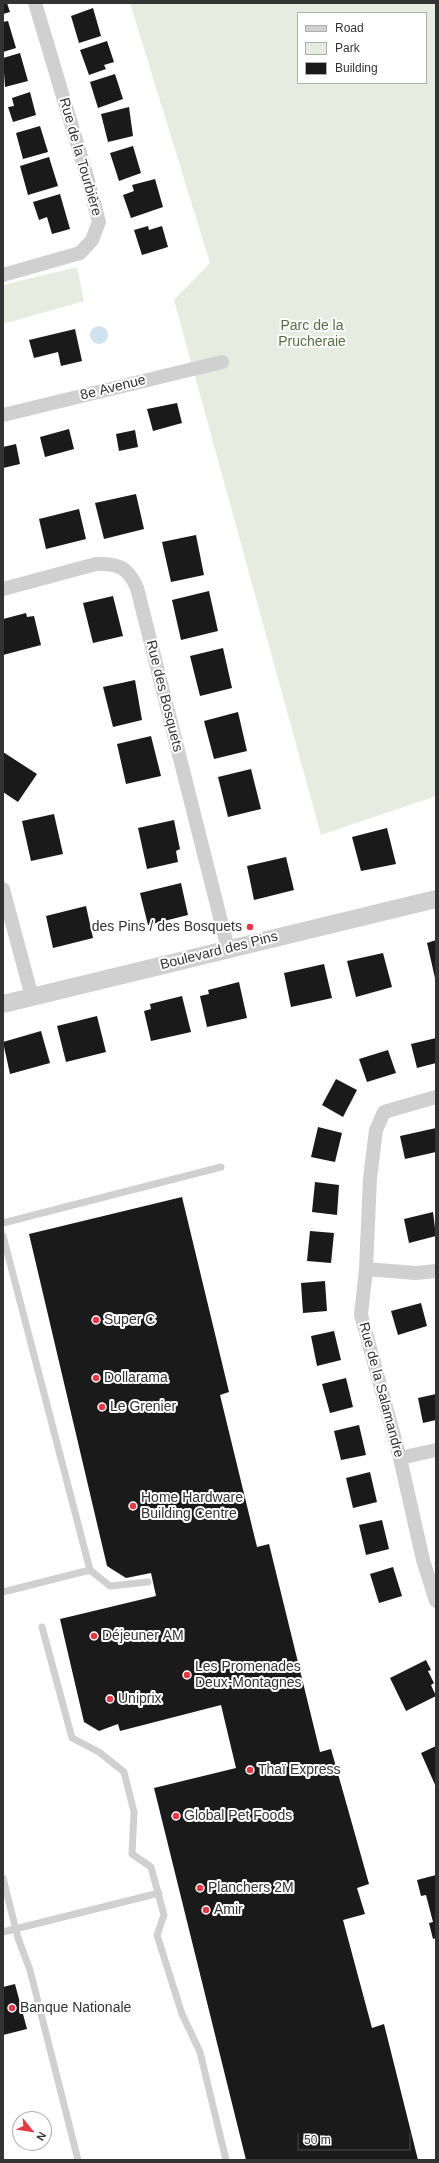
<!DOCTYPE html>
<meta charset="utf-8">
<style>
body{margin:0}
#map{position:relative;width:439px;height:2163px;overflow:hidden;background:#fff;font-family:Arial,sans-serif}
canvas{display:block}
.frame{position:absolute;inset:0;border:4px solid #333;pointer-events:none}
.legend{position:absolute;left:297px;top:12px;width:130px;height:72px;box-sizing:border-box;background:#fff;border:1px solid #adadad;margin:0;padding:5px 7px;list-style:none;font-size:12px;color:#333}
.legend li{display:flex;align-items:center;gap:8px;height:20px}
.legend b{width:20px;border:1px solid #adadad}
.north{position:absolute;left:12px;top:2111px;width:40px;height:40px;box-sizing:border-box;background:#fff;border:1px solid #adadad;border-radius:50%;rotate:120deg;font-size:11px;font-weight:700;line-height:16px;text-align:center;color:#333}
.north::after{content:'';display:block;margin:auto;width:14px;height:18px;background:#e63946;clip-path:polygon(50% 0,100% 100%,50% 72%,0 100%)}
.scale{position:absolute;left:297px;top:2133px;width:114px;height:18px;box-sizing:border-box;border:2px solid #333;border-top:0;padding-left:5px;font-size:12px;line-height:14px;white-space:nowrap;color:#333;-webkit-text-stroke:3px #fff;paint-order:stroke}
</style>
<div id="map">
<canvas width="439" height="2163"></canvas>
<div class="frame"></div>
<ul class="legend">
<li><b style="height:5px;background:#d0d0d0"></b>Road</li>
<li><b style="height:11px;background:#e6ecdf"></b>Park</li>
<li><b style="height:11px;background:#1a1a1a"></b>Building</li>
</ul>
<div class="north">N</div>
<div class="scale">50 m</div>
</div>
<script>
const c = document.querySelector('canvas').getContext('2d');
c.lineJoin = 'round';
function fillPath(path, color) { c.fillStyle = color; c.fill(path, 'evenodd'); }
function strokePath(path, color, width, dash) { c.strokeStyle = color; c.lineWidth = width; c.lineCap = dash ? 'butt' : 'round'; c.setLineDash(dash || []); c.stroke(path); }
function label(font, color, halo, rows, align = 'center') {
  c.font = font + ' Arial,sans-serif'; c.lineWidth = 4; c.setLineDash([]); c.textBaseline = 'middle'; c.strokeStyle = halo; c.fillStyle = color; for (const [text, x, y, turn = 0] of rows) {
    c.save(); c.translate(x, y); c.rotate((+turn || 0) * Math.PI / 180); c.textAlign = isNaN(turn) ? turn : align; if (halo) c.strokeText(text, 0, 0); c.fillText(text, 0, 0); c.restore();
  }
}
fillPath(new Path2D(`
 M 130,3 L 436,3 L 436,796 L 321,835 L 174,300 L 210,263 ZM 298,13 L 426,13 L 426,83 L 298,83 Z
 M 77,267 L 84,301 L 3,324 L 3,285 Z`), '#e6ecdf');
fillPath(new Path2D(`
 M90 335a9 9 0 1 1 18 0a9 9 0 1 1-18 0Z`), '#cfe2ee');
fillPath(new Path2D(`
 M 3,3 L 7,3 L 10,12 L 3,14 Z
 M 93,8 L 101,36 L 79,43 L 71,16 Z
 M 8,21 L 16,48 L 3,52 L 3,22 Z
 M 107,41 L 114,62 L 104,65 L 106,69 L 89,75 L 80,50 Z
 M 20,53 L 28,81 L 5,87 L 3,58 Z
 M 115,74 L 123,99 L 98,108 L 90,82 Z
 M 30,92 L 36,115 L 13,122 L 8,107 L 14,106 L 12,98 Z
 M 129,107 L 133,136 L 108,142 L 101,114 Z
 M 40,126 L 48,152 L 23,159 L 16,133 Z
 M 133,146 L 141,173 L 119,181 L 110,153 Z
 M 49,157 L 58,186 L 28,195 L 20,166 Z
 M 155,179 L 163,207 L 131,218 L 123,195 L 134,191 L 132,185 Z
 M 60,194 L 70,229 L 52,234 L 47,217 L 39,220 L 33,202 Z
 M 148,226 L 149,230 L 162,226 L 168,247 L 142,255 L 134,230 Z
 M 75,329 L 82,361 L 61,366 L 58,352 L 34,358 L 29,340 Z
 M 177,403 L 182,423 L 153,431 L 147,409 Z
 M 69,429 L 74,449 L 45,457 L 40,437 Z
 M 135,430 L 138,447 L 119,451 L 116,434 Z
 M 16,444 L 20,464 L 3,468 L 3,447 Z
 M 136,494 L 144,529 L 104,539 L 95,503 Z
 M 79,509 L 86,539 L 46,549 L 39,519 Z
 M 196,535 L 204,575 L 171,582 L 162,542 Z
 M 209,591 L 218,631 L 181,640 L 172,600 Z
 M 113,596 L 123,636 L 93,643 L 83,603 Z
 M 26,613 L 27,617 L 34,616 L 41,645 L 3,655 L 3,619 Z
 M 223,648 L 232,688 L 200,696 L 190,656 Z
 M 135,680 L 142,720 L 113,727 L 103,687 Z
 M 238,712 L 247,751 L 214,759 L 204,721 Z
 M 151,736 L 161,776 L 126,784 L 117,744 Z
 M 3,752 L 37,774 L 18,802 L 3,792 Z
 M 251,769 L 261,809 L 228,817 L 218,777 Z
 M 54,814 L 63,854 L 31,861 L 22,821 Z
 M 174,820 L 180,849 L 176,851 L 178,862 L 147,869 L 138,828 Z
 M 387,828 L 396,864 L 361,871 L 352,837 Z
 M 286,857 L 294,890 L 254,900 L 247,866 Z
 M 181,883 L 188,915 L 148,925 L 140,893 Z
 M 86,906 L 93,938 L 53,948 L 46,916 Z
 M 436,940 L 436,978 L 435,978 L 427,943 Z
 M 383,953 L 392,987 L 356,997 L 347,961 Z
 M 324,964 L 332,998 L 291,1007 L 284,973 Z
 M 239,982 L 247,1018 L 207,1027 L 200,996 L 209,994 L 208,990 Z
 M 182,996 L 191,1032 L 151,1041 L 144,1011 L 151,1009 L 150,1004 Z
 M 97,1016 L 106,1052 L 66,1062 L 57,1026 Z
 M 41,1031 L 50,1063 L 10,1074 L 3,1042 Z
 M 436,1038 L 436,1063 L 417,1068 L 411,1044 Z
 M 388,1050 L 396,1073 L 367,1082 L 359,1059 Z
 M 336,1079 L 357,1090 L 343,1117 L 322,1105 Z
 M 318,1127 L 342,1133 L 335,1162 L 311,1157 Z
 M 436,1128 L 436,1152 L 405,1159 L 400,1136 Z
 M 315,1182 L 339,1185 L 337,1215 L 312,1212 Z
 M 182,1197 L 229,1392 L 220,1395 L 257,1547 L 269,1544 L 320,1752 L 331,1749 L 369,1884 L 357,1888 L 365,1914 L 343,1920 L 372,2028 L 384,2024 L 418,2160 L 246,2160 L 154,1788 L 236,1768 L 221,1705 L 120,1731 L 118,1724 L 99,1731 L 84,1722 L 60,1619 L 156,1596 L 151,1573 L 126,1578 L 107,1566 L 29,1234 Z
 M 433,1212 L 436,1236 L 409,1243 L 404,1219 Z
 M 310,1231 L 334,1233 L 331,1263 L 307,1261 Z
 M 325,1281 L 327,1311 L 303,1313 L 301,1283 Z
 M 421,1303 L 427,1326 L 398,1335 L 391,1311 Z
 M 334,1331 L 341,1360 L 317,1366 L 311,1336 Z
 M 346,1378 L 353,1407 L 330,1413 L 322,1384 Z
 M 436,1394 L 436,1420 L 423,1423 L 418,1398 Z
 M 359,1425 L 366,1455 L 341,1460 L 334,1431 Z
 M 370,1472 L 377,1502 L 353,1508 L 346,1478 Z
 M 382,1520 L 389,1549 L 366,1555 L 359,1525 Z
 M 393,1567 L 402,1596 L 379,1603 L 370,1574 Z
 M 426,1660 L 431,1670 L 428,1671 L 434,1683 L 431,1685 L 436,1696 L 406,1711 L 390,1678 Z
 M 436,1746 L 436,1787 L 421,1753 Z
 M 436,1875 L 436,1938 L 433,1939 L 429,1923 L 433,1922 L 426,1895 L 421,1896 L 417,1880 Z
 M 15,1984 L 27,2029 L 3,2035 L 3,1987 Z`), '#1a1a1a');
strokePath(new Path2D(`
 M 3,1223 L 221,1167
 M 3,1236 L 90,1570 L 110,1586 L 148,1582
 M 3,1592 L 90,1570
 M 42,1627 L 72,1738 L 99,1752 L 124,1772 L 134,1812 L 132,1854 L 151,1867 L 164,1915 L 157,1935 L 182,2014 L 200,2052 L 226,2160
 M 3,1878 L 18,1938 L 30,1970 L 78,2160
 M 3,1932 L 159,1893`), '#d0d0d0', 7);
strokePath(new Path2D(`
 M 3,275 L 80,253 L 92,240 L 99,222 L 88,180 L 35,3
 M 3,415 L 222,362
 M 3,589 L 96,564 C 118,563 128,567 137,588 L 228,949
 M 3,889 L 32,997
 M 436,1097 L 384,1112 L 376,1130 L 370,1178 L 366,1269 L 361,1315 L 400,1458 L 423,1560 L 436,1601
 M 366,1269 L 416,1273 L 436,1271
 M 400,1458 L 436,1450`), '#d0d0d0', 14);
strokePath(new Path2D(`
 M 3,1004 L 436,899`), '#d0d0d0', 18);
for (const [x, y, r, color] of [
 [250,927,4,"#e63946"],
 [96,1320,4,"#e63946"],
 [96,1378,4,"#e63946"],
 [102,1407,4,"#e63946"],
 [133,1506,4,"#e63946"],
 [94,1636,4,"#e63946"],
 [187,1675,4,"#e63946"],
 [110,1699,4,"#e63946"],
 [250,1770,4,"#e63946"],
 [176,1816,4,"#e63946"],
 [200,1888,4,"#e63946"],
 [206,1910,4,"#e63946"],
 [12,2008,4,"#e63946"]
]) { const dot = new Path2D(); dot.arc(x, y, r, 0, 2 * Math.PI); c.fillStyle = color; c.fill(dot); strokePath(dot, '#fff', 1.5); }
label('14px', '#333', '#fff', [
 ["Rue de la Tourbière",80,157,74],
 ["8e Avenue",113,388,-14],
 ["Rue des Bosquets",164,696,76],
 ["Boulevard des Pins",219,951,-14],
 ["Rue de la Salamandre",381,1390,75]
]);
label('14px', '#56703f', '#fff', [
 ["Parc de la",312,326],
 ["Prucheraie",312,342]
]);
label('14px', '#333', '#fff', [
 ["des Pins / des Bosquets",242,927,"right"],
 ["Super C",104,1320],
 ["Dollarama",104,1378],
 ["Le Grenier",110,1407],
 ["Home Hardware",141,1498],
 ["Building Centre",141,1514],
 ["Déjeuner AM",102,1636],
 ["Les Promenades",195,1667],
 ["Deux-Montagnes",195,1683],
 ["Uniprix",118,1699],
 ["Thaï Express",258,1770],
 ["Global Pet Foods",184,1816],
 ["Planchers 2M",208,1888],
 ["Amir",214,1910],
 ["Banque Nationale",20,2008]
], 'left');
</script>
